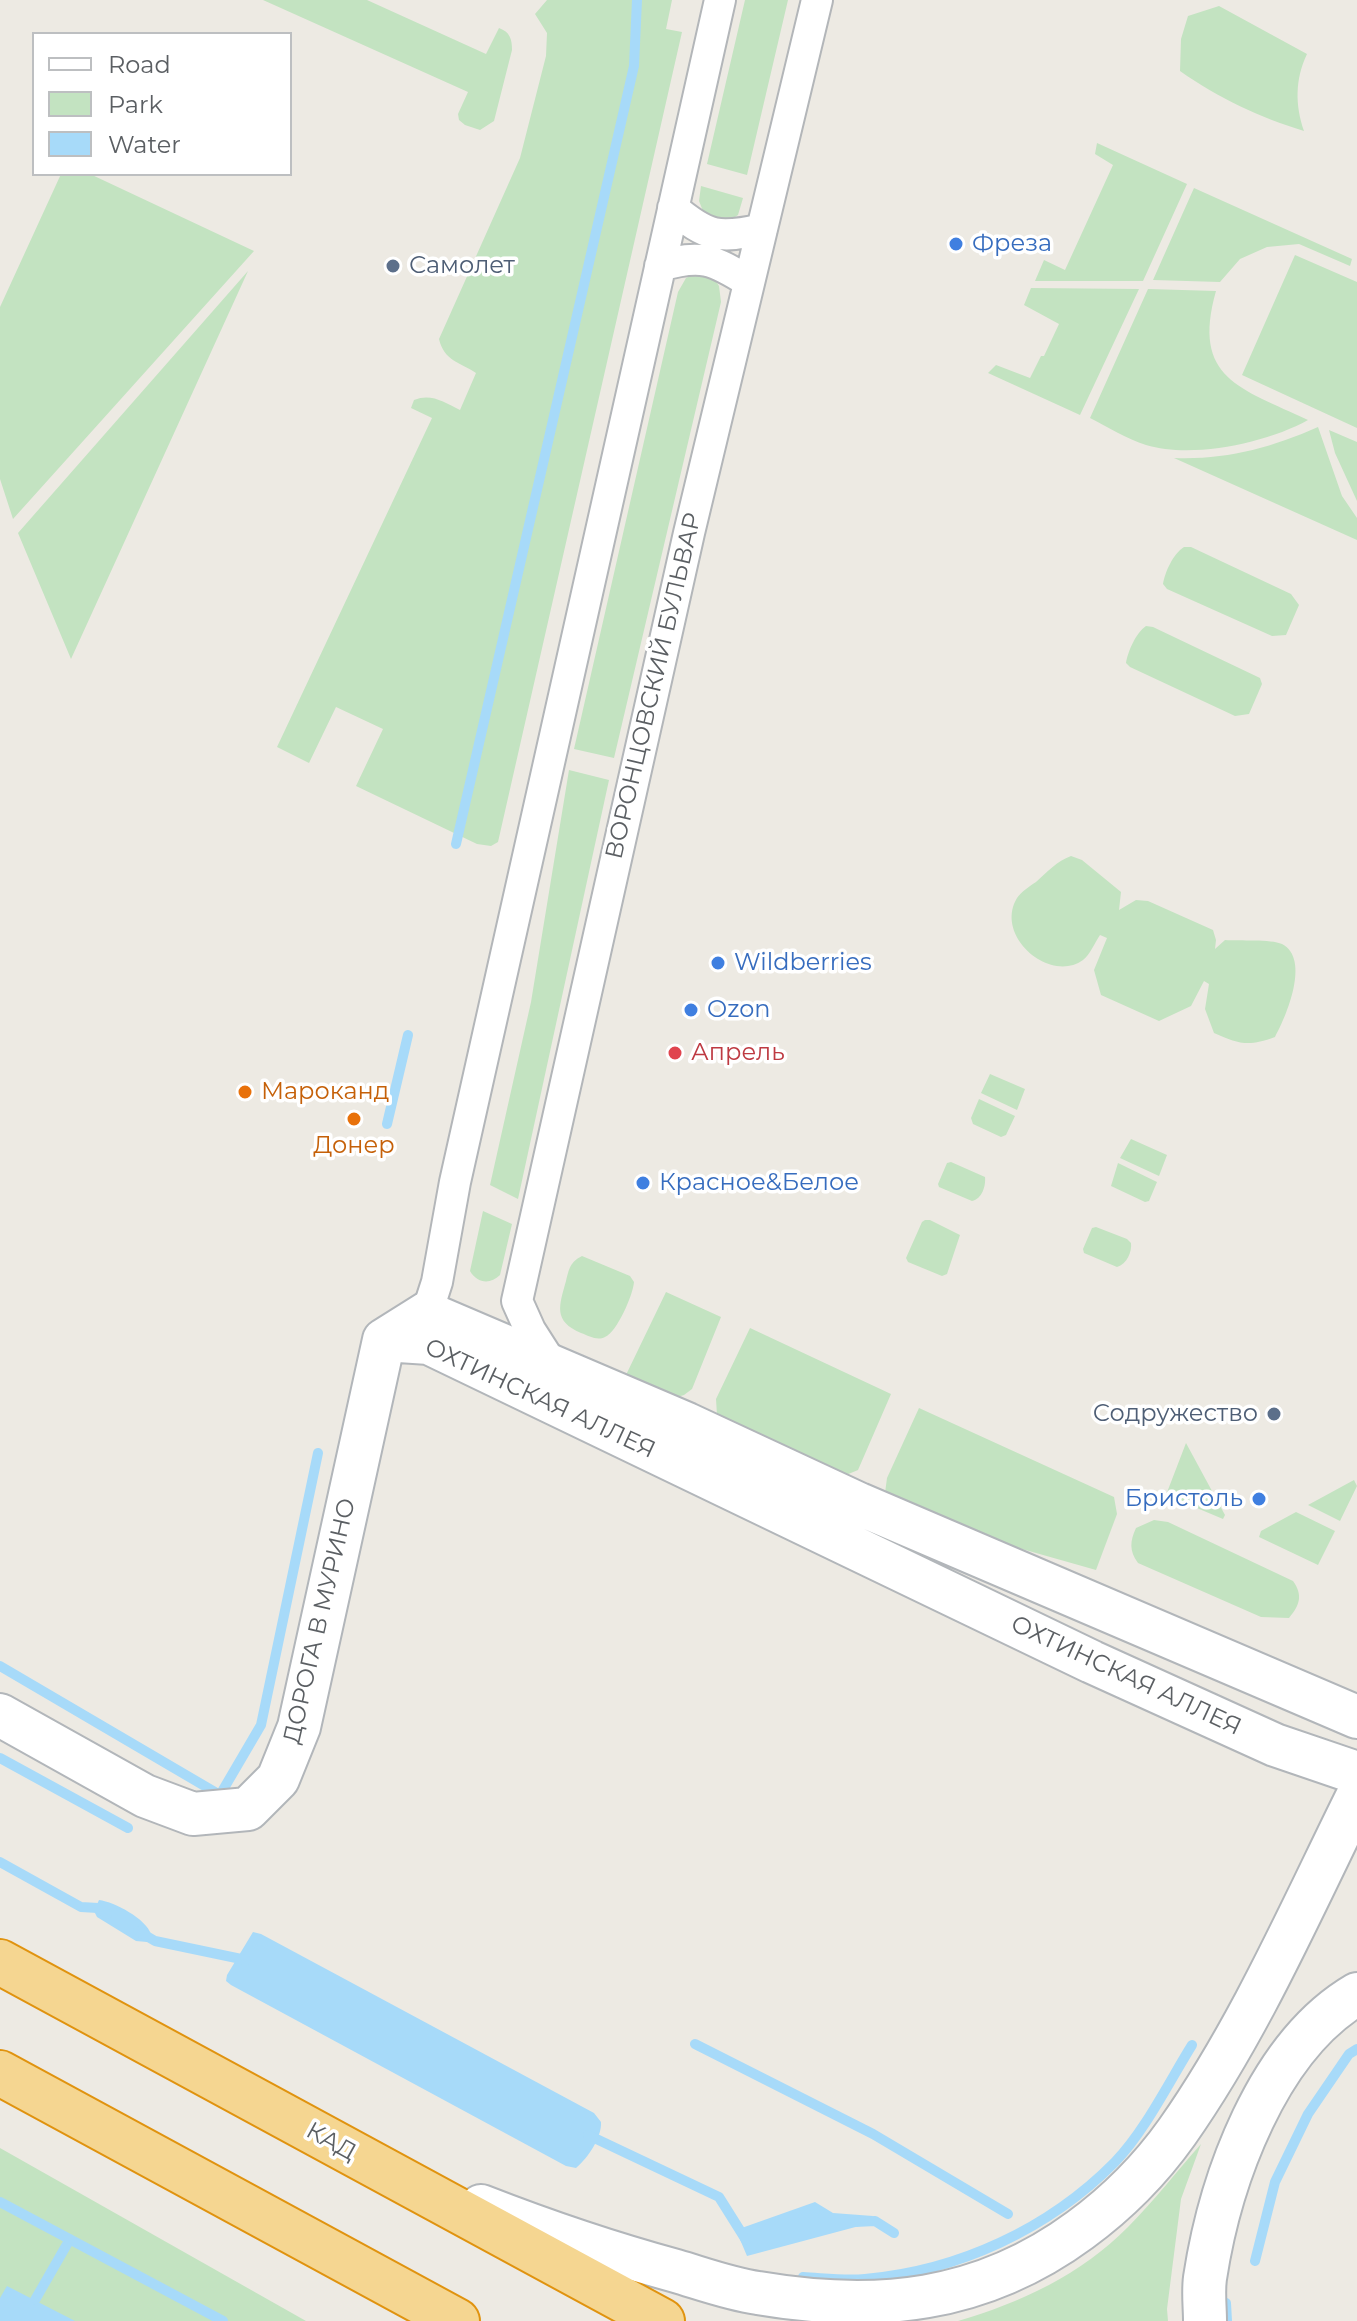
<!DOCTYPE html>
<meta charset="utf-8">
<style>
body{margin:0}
#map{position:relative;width:1357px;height:2321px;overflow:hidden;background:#edeae3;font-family:Montserrat,sans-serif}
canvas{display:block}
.legend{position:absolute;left:32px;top:32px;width:260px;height:144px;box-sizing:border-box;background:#fff;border:2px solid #bdbfc1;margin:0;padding:10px 14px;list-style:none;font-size:24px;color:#5b5f63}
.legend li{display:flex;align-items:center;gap:16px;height:40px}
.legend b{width:40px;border:2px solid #bdbfc1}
</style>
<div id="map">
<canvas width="1357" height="2321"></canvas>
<ul class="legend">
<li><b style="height:10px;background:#fff"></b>Road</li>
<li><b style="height:22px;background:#c3e3c1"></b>Park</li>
<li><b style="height:22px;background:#a7daf9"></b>Water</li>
</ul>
</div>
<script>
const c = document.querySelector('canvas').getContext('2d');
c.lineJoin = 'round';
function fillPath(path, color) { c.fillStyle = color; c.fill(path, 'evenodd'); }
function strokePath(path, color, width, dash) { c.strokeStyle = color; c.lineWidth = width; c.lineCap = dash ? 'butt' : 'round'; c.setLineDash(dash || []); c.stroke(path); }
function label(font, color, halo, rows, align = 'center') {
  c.font = font + ' Montserrat,sans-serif'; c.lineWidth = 7; c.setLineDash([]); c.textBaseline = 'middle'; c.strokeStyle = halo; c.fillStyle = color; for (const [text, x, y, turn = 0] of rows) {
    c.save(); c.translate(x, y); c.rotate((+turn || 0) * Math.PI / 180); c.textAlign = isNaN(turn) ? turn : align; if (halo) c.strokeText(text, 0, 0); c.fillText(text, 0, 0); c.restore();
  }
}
fillPath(new Path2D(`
 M 263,0 L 367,0 L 486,54 L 499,28 C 510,32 512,39 512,50 L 494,121 L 480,130 L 465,125 L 459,120 L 458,114 L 468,92 Z
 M 547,0 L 672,0 L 666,29 L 682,32 L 498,842 L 491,846 L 477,844 L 356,786 L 383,729 L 336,707 L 309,763 L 277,747 L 432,418 L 411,408 L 414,400 C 431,393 444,402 460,410 L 476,373 C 460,362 444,361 439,339 L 520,158 L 546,56 L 547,33 L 535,14 Z
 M 745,0 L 788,0 L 747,175 L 707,164 Z
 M 1219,6 L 1307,54 C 1295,79 1295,105 1304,131 C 1259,117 1220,99 1180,71 L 1181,39 L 1188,16 Z
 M 1097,143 L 1187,184 L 1143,281 L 1035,281 L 1044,260 L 1065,270 L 1113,165 L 1095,154 Z
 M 61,174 L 90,174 L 254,251 L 13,519 L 0,479 L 0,307 Z
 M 701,186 L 743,198 L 738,215 L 726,223 L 705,216 L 699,201 Z
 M 1194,188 L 1352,259 L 1350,266 L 1299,244 L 1267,247 L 1240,259 L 1220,282 L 1153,280 Z
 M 1295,255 L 1357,282 L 1357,428 L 1242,375 Z
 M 248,271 L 71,659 L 18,533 Z
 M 695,274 L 714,278 L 719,286 L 721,302 L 614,758 L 574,749 L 678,292 L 686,278 Z
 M 1031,288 L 1139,289 L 1080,415 L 988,373 L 996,365 L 1030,378 L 1041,356 L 1044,356 L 1059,324 L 1024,305 Z
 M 1148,289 L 1216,291 C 1191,379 1241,388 1308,420 C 1267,443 1192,459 1146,445 C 1127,439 1108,427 1090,418 Z
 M 1318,427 L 1342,496 L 1357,518 L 1357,540 L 1174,458 C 1225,460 1271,448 1318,427 Z
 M 1329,430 L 1357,442 L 1357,501 L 1335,453 Z
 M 1184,547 L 1191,547 L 1291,594 L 1299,605 L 1286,635 L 1272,636 L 1167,589 L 1163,584 C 1165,572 1173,554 1184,547 Z
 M 1146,626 L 1153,627 L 1260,678 L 1262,684 L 1249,714 L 1235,716 L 1130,667 L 1126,663 C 1128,651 1136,633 1146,626 Z
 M 569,770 L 609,780 L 518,1199 L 490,1185 L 531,1002 Z
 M 1071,856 L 1082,860 L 1121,892 L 1119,910 L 1136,900 L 1148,901 L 1213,930 L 1216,940 L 1215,949 L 1225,940 C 1239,941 1271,939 1282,944 C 1311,959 1286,1017 1275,1037 C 1248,1047 1239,1044 1214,1033 L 1205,1009 L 1209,984 L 1204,981 L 1191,1006 L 1159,1021 L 1101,995 L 1094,970 L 1107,938 L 1100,935 C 1095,942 1090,955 1083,960 C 1050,984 994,936 1017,898 C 1021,892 1030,886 1036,882 C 1047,872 1057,861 1071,856 Z
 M 990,1074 L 1025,1089 L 1017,1110 L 981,1093 Z
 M 979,1099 L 1015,1116 L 1006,1135 L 1001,1137 L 973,1124 L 971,1118 Z
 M 1131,1139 L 1167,1155 L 1159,1176 L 1120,1158 Z
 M 951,1162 L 985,1177 C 986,1186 982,1199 972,1201 L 939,1187 L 938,1184 L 947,1163 Z
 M 1118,1163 L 1157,1182 L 1149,1201 L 1145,1202 L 1111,1186 Z
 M 483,1211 L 512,1224 L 500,1275 C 490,1285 477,1283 470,1271 Z
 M 925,1220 L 930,1220 L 960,1235 L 947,1274 L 942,1276 L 908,1262 L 906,1258 L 922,1222 Z
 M 1096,1227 L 1127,1239 L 1131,1243 C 1132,1252 1127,1264 1117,1267 L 1084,1253 L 1083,1249 L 1092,1228 Z
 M 582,1256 L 630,1276 L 634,1282 C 633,1295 617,1332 605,1337 C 597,1341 589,1336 581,1333 C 553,1321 559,1306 566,1281 C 569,1269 570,1262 582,1256 Z
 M 666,1292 L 721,1317 L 692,1389 L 684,1395 L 674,1398 L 625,1377 Z
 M 750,1328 L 891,1394 L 858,1470 L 846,1475 L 717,1415 L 716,1399 Z
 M 919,1408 L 1114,1497 L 1117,1514 L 1096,1570 L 962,1532 L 885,1493 L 887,1478 Z
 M 1186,1443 L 1225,1515 L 1223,1519 L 1166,1495 Z
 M 1354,1480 L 1357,1486 L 1340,1521 L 1308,1505 Z
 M 1296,1512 L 1335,1531 L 1318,1565 L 1259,1537 L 1261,1531 Z
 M 1154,1520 L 1168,1522 L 1293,1581 C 1303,1595 1300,1605 1289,1618 L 1261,1617 L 1138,1563 C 1129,1551 1130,1541 1136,1528 Z
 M 1201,2144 L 1181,2199 L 1167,2309 L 1168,2321 L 958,2321 C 1020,2303 1082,2274 1128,2227 C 1154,2201 1177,2171 1201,2144 Z
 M 0,2148 L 306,2321 L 0,2321 Z`), '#c3e3c1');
fillPath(new Path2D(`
 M 99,1900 C 115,1902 146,1919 151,1934 L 147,1942 L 136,1941 L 97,1917 L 94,1911 Z
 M 253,1932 L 261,1934 L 594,2113 L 601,2122 C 602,2137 588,2158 576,2168 L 566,2166 L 231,1985 L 226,1981 L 227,1975 Z
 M 815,2202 L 833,2213 L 873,2216 L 863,2225 L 747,2256 L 736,2230 Z
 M 7,2286 L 75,2321 L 0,2321 L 0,2298 Z`), '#a7daf9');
strokePath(new Path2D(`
 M 456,844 L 634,66 L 637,0
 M 387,1124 L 408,1035
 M 0,1666 L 220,1795 L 261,1725 L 318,1453
 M 0,1758 L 128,1828
 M 0,1862 L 81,1907 L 98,1908 L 107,1914
 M 138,1931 L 155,1941 L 246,1960
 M 695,2044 L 873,2134 L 1008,2214
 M 588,2135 L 719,2197 L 746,2240
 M 0,2202 L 223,2321
 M 855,2222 L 875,2221 L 894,2233
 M 1255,2261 L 1275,2182 L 1308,2114 L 1349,2054 L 1357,2049
 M 803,2277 C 823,2278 845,2281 865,2279 C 958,2271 1049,2229 1115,2162 C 1145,2131 1169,2082 1192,2045
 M 35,2300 L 70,2239
 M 1226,2303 L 1227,2321`), '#a7daf9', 10);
const street = new Path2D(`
 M 673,208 C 707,237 719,239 762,229
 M 660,266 C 701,254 713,259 749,282
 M 429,1333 L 427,1313 L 437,1282 L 455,1182 L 720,0
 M 553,1366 L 530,1330 L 517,1301 L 689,533 L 817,0`);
const secondary = new Path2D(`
 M 384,1340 L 429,1343 L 1092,1662 L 1275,1745 L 1357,1773
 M 384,1340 L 427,1313 L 687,1424 L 859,1504 L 1357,1717
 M 0,1715 L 145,1796 L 193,1814 L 248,1809 L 278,1779 L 299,1727 L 384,1340
 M 481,2206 C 545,2231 610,2253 676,2271 C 703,2279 730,2289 758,2293 C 876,2313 981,2303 1080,2230 C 1117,2203 1150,2170 1177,2132 C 1250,2028 1301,1910 1357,1797
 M 1205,2321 C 1205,2307 1203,2292 1205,2278 C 1220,2180 1267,2047 1357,1994`);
const highway = new Path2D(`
 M 0,1962 L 662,2321
 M 0,2073 L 457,2321`);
strokePath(street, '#b3b6b9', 34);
strokePath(secondary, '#b2b6ba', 46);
strokePath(highway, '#e0930f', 48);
strokePath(street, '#fff', 30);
strokePath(secondary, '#fff', 42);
strokePath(highway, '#f5d691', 44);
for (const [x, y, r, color] of [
 [956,244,8,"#3f7fe0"],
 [393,266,8,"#5c6f8a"],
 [718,963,8,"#3f7fe0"],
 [691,1010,8,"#3f7fe0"],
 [675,1053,8,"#e0444e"],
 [245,1092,8,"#e8710a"],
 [354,1119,8,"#e8710a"],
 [643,1183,8,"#3f7fe0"],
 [1274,1414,8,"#5c6f8a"],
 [1259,1499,8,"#3f7fe0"]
]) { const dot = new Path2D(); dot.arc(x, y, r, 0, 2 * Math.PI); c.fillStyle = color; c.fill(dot); strokePath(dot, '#fff', 3); }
label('24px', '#366cbe', '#fff', [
 ["Фреза",972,244],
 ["Wildberries",734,963],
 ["Ozon",707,1010],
 ["Красное&Белое",659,1183],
 ["Бристоль",1243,1499,"right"]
], 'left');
label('24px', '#4e5e75', '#fff', [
 ["Самолет",409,266],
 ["Содружество",1258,1414,"right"]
], 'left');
label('24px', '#5b5f63', '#fff', [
 ["ВОРОНЦОВСКИЙ БУЛЬВАР",654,686,-77],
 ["ОХТИНСКАЯ АЛЛЕЯ",540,1399,25],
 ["ДОРОГА В МУРИНО",320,1621,-77],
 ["ОХТИНСКАЯ АЛЛЕЯ",1126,1676,25],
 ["КАД",331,2142,29]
]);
label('24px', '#be3a42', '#fff', [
 ["Апрель",691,1053]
], 'left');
label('24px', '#c56008', '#fff', [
 ["Мароканд",261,1092],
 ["Донер",354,1146,"center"]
], 'left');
</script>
